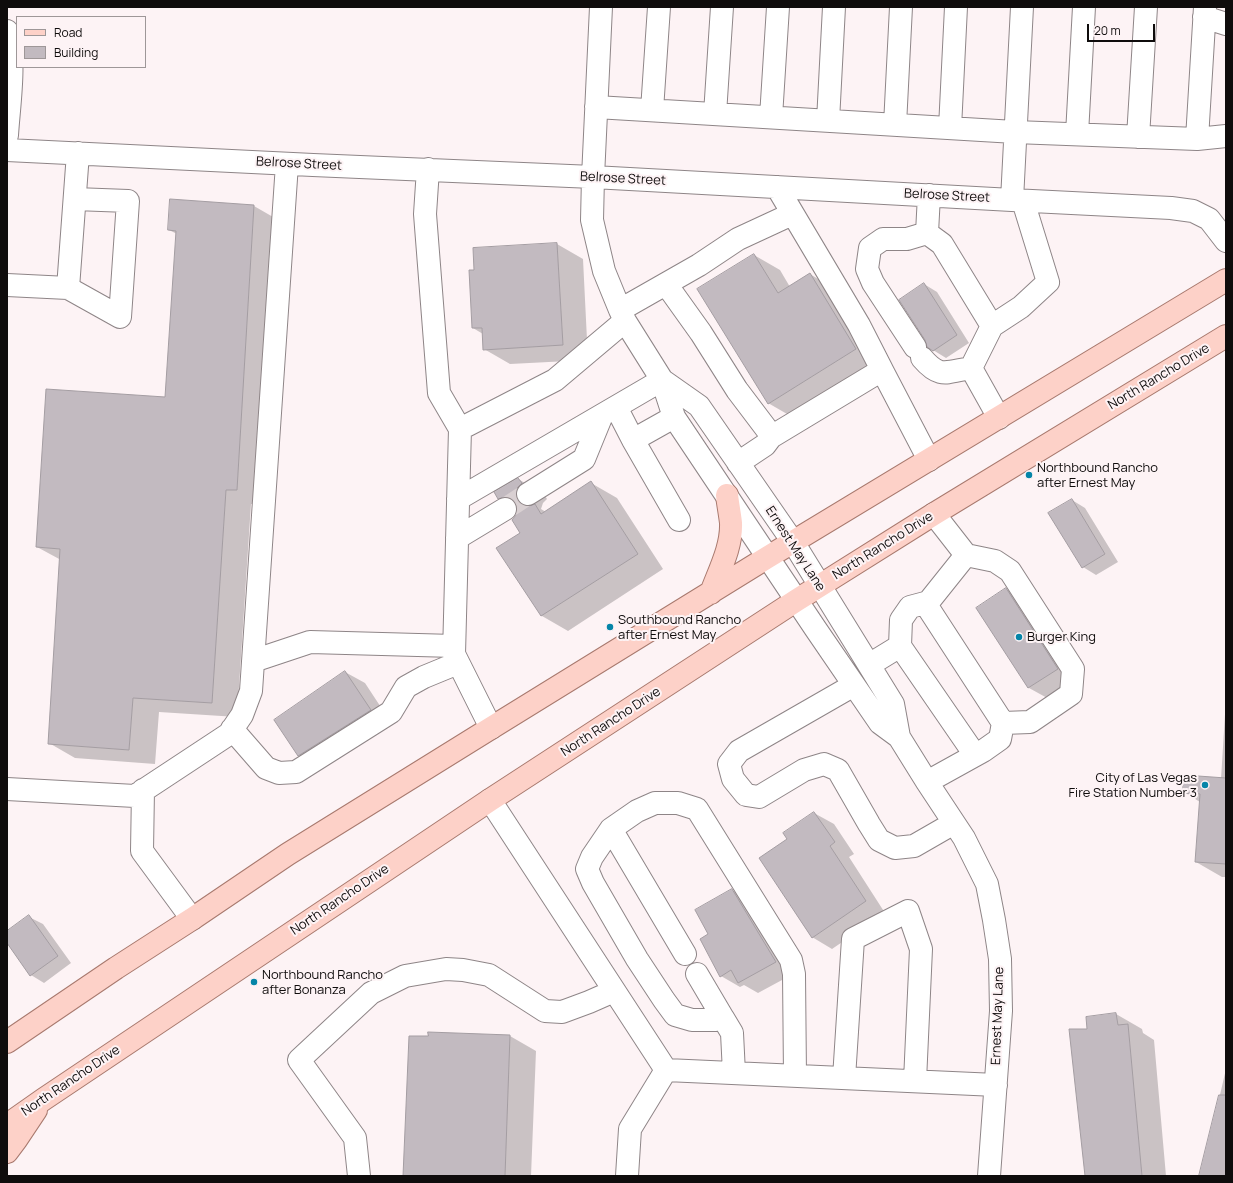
<!DOCTYPE html>
<style>
body{margin:0}
#map{position:relative;width:1233px;height:1183px;overflow:hidden;background:#fdf3f5;font-family:Manrope,sans-serif}
canvas{display:block}
.frame{position:absolute;inset:0;border:8px solid #0f0c0c;pointer-events:none}
.legend{position:absolute;left:16px;top:16px;width:130px;height:52px;box-sizing:border-box;background:#fdf3f5;border:1px solid #9e9798;margin:0;padding:5px 7px;list-style:none;font-size:12px;color:#0f0c0c}
.legend li{display:flex;align-items:center;gap:8px;height:20px}
.legend b{width:20px;border:1px solid #9e9798}
.scale{position:absolute;left:1087px;top:24px;width:68px;height:18px;box-sizing:border-box;border:2px solid #0f0c0c;border-top:0;padding-left:5px;font-size:12px;line-height:14px;white-space:nowrap;color:#0f0c0c;-webkit-text-stroke:3px #fdf3f5;paint-order:stroke}
</style>
<div id="map">
<canvas width="1233" height="1183"></canvas>
<div class="frame"></div>
<ul class="legend">
<li><b style="height:5px;background:#fdd1c8"></b>Road</li>
<li><b style="height:11px;background:#c2bac0"></b>Building</li>
</ul>
<div class="scale">20 m</div>
</div>
<script>
const c = document.querySelector('canvas').getContext('2d');
c.lineJoin = 'round';
function fillPath(path, color) { c.fillStyle = color; c.fill(path, 'evenodd'); }
function strokePath(path, color, width, dash) { c.strokeStyle = color; c.lineWidth = width; c.lineCap = dash ? 'butt' : 'round'; c.setLineDash(dash || []); c.stroke(path); }
function label(font, color, halo, rows, align = 'center') {
  c.font = font + ' Manrope,sans-serif'; c.lineWidth = 4; c.setLineDash([]); c.textBaseline = 'middle'; c.strokeStyle = halo; c.fillStyle = color; for (const [text, x, y, turn = 0] of rows) {
    c.save(); c.translate(x, y); c.rotate((+turn || 0) * Math.PI / 180); c.textAlign = isNaN(turn) ? turn : align; if (halo) c.strokeText(text, 0, 0); c.fillText(text, 0, 0); c.restore();
  }
}
fillPath(new Path2D(`
 M 254,206 L 280,221 L 262,505 L 251,504 L 237,717 L 159,712 L 155,764 L 75,758 L 49,743 L 61,560 L 37,547 L 166,398 L 177,234 L 169,230 Z
 M 557,244 L 583,259 L 588,360 L 510,364 L 484,349 L 483,334 L 473,328 L 475,271 Z
 M 754,255 L 780,270 L 790,287 L 810,274 L 836,290 L 882,365 L 794,418 L 768,403 Z
 M 924,284 L 937,292 L 969,343 L 946,358 L 933,350 Z
 M 518,479 L 544,494 L 547,499 L 543,503 L 541,509 L 546,512 L 591,483 L 617,498 L 663,569 L 568,631 L 542,616 L 498,548 L 521,533 L 517,516 L 518,509 L 499,498 Z
 M 1072,500 L 1085,508 L 1118,562 L 1096,575 L 1083,567 L 1050,514 Z
 M 1006,589 L 1026,600 L 1077,680 L 1049,699 L 1029,688 L 977,608 Z
 M 345,672 L 365,683 L 390,721 L 319,766 L 299,755 Z
 M 1226,698 L 1226,877 L 1222,877 L 1196,862 L 1200,802 L 1184,792 L 1221,779 Z
 M 814,813 L 834,824 L 854,854 L 849,857 L 885,913 L 832,949 L 812,937 L 789,839 Z
 M 732,890 L 752,902 L 795,973 L 758,993 L 744,985 L 740,987 L 721,976 L 709,934 Z
 M 29,917 L 43,924 L 71,963 L 44,983 L 31,975 L 7,942 L 7,933 Z
 M 1116,1014 L 1142,1029 L 1143,1033 L 1154,1040 L 1166,1176 L 1086,1176 L 1088,1030 L 1087,1018 Z
 M 510,1036 L 536,1051 L 531,1176 L 404,1176 Z
 M 1226,1069 L 1226,1176 L 1201,1176 Z`), '#0003');
const building = new Path2D(`
 M 170,199 L 254,205 L 237,490 L 226,490 L 212,703 L 133,698 L 129,750 L 48,744 L 60,549 L 36,547 L 46,389 L 165,397 L 176,231 L 168,230 Z
 M 557,243 L 563,345 L 483,350 L 482,328 L 472,328 L 469,270 L 474,270 L 473,248 Z
 M 754,254 L 778,293 L 810,273 L 856,349 L 768,404 L 697,289 Z
 M 924,283 L 957,335 L 933,351 L 927,347 L 925,340 L 899,300 Z
 M 518,478 L 522,483 L 517,488 L 516,494 L 518,501 L 522,505 L 528,506 L 535,504 L 541,514 L 591,481 L 638,554 L 541,616 L 496,548 L 520,533 L 512,520 L 516,515 L 517,509 L 515,502 L 511,498 L 505,497 L 498,499 L 494,492 Z
 M 1072,499 L 1105,554 L 1082,568 L 1048,513 Z
 M 1006,588 L 1058,669 L 1028,688 L 976,608 Z
 M 345,671 L 371,710 L 298,756 L 274,720 Z
 M 1184,775 L 1226,778 L 1226,864 L 1195,862 L 1200,794 L 1183,793 Z
 M 814,812 L 835,842 L 830,846 L 866,901 L 812,938 L 759,858 L 787,839 L 783,833 Z
 M 732,889 L 776,962 L 738,983 L 731,970 L 720,977 L 700,939 L 708,934 L 695,910 Z
 M 29,915 L 58,956 L 30,976 L 7,943 L 7,931 Z
 M 1116,1013 L 1118,1025 L 1128,1024 L 1142,1176 L 1085,1176 L 1069,1029 L 1087,1029 L 1086,1017 Z
 M 428,1032 L 510,1035 L 505,1176 L 403,1176 L 409,1036 L 428,1036 Z
 M 1219,1095 L 1226,1095 L 1226,1176 L 1199,1176 Z`);
fillPath(building, '#c2bac0');
strokePath(building, '#a49da2', 1);
strokePath(new Path2D(`
 M 505,509 L 528,494`), '#d9d0d2', 22, [22, 11]);
const minor = new Path2D(`
 M 601,7 L 593,177 L 592,220 L 604,271 L 620,310 L 625,321 L 662,380 L 674,417 L 815,628 L 880,723 L 899,737 L 927,782 L 964,838 L 987,884 L 994,920 L 1000,959 L 1001,1011 L 989,1176
 M 1204,17 L 1226,24
 M 7,31 C 16,60 9,104 7,135
 M 596,107 L 1015,132 L 1197,139 L 1205,7
 M 652,110 L 659,7
 M 715,114 L 722,7
 M 771,117 L 778,7
 M 828,121 L 834,7
 M 895,125 L 901,7
 M 950,128 L 956,7
 M 1077,134 L 1084,7
 M 1138,137 L 1146,7
 M 1197,139 L 1226,136
 M 7,150 L 313,165 L 593,177 L 1012,200 L 1171,208 L 1193,211 L 1209,219 L 1226,241
 M 428,169 L 425,214 L 439,393 L 460,429 L 454,654 L 491,728
 M 929,195 L 927,233 L 942,244 L 992,326 L 971,368 L 999,418
 M 1012,200 L 1022,7
 M 666,284 L 701,333 L 737,390 L 768,431 L 771,437
 M 7,285 L 68,288 L 120,317 L 128,201 L 75,199
 M 68,288 L 78,153
 M 620,310 L 699,265 L 738,239 L 792,214
 M 992,326 L 1021,307 L 1048,282 L 1023,201
 M 915,347 L 873,283 L 867,269 L 870,248 L 883,239 L 907,239 L 927,233
 M 922,358 C 940,379 946,372 971,368
 M 882,370 L 929,460
 M 662,380 L 699,406 L 793,542 L 893,704 L 899,737
 M 616,407 L 633,440 L 679,520
 M 460,429 L 555,380 L 625,321
 M 633,440 L 674,417
 M 738,463 L 765,445 L 771,437 L 882,370 L 859,325 L 777,187
 M 528,494 L 584,459 L 602,415
 M 458,499 L 662,380
 M 934,514 L 966,555 L 995,561 L 1010,571 L 1073,669 L 1071,694 L 1030,722 L 1003,723
 M 457,538 L 505,509
 M 926,605 L 966,555
 M 900,646 L 975,755
 M 253,661 L 310,642 L 454,646
 M 869,665 L 900,646 L 901,620 L 910,607 L 925,603 L 1003,723 L 1000,739 L 983,751 L 927,782
 M 854,685 L 739,751 L 729,764 L 733,779 L 746,795 L 759,797 L 804,770 L 824,764 L 838,770 L 869,824 L 879,840 L 895,848 L 914,846 L 954,823
 M 232,729 L 266,768 L 279,773 L 296,772 L 391,712 L 406,687 L 424,677 L 458,663
 M 7,789 L 135,796 L 229,734 L 242,715 L 251,691 L 287,164
 M 143,790 L 142,851 L 192,919
 M 490,800 L 666,1070
 M 611,829 L 685,954
 M 697,974 L 723,1018
 M 666,1070 L 996,1085
 M 734,1073 L 732,1033 L 723,1018 L 716,1020 L 692,1020 L 675,1015 L 664,1000 L 637,959 L 593,883 L 587,869 L 592,857 L 611,829 L 637,811 L 655,803 L 678,803 L 697,809 L 791,960 L 794,974 L 795,1076
 M 844,1078 L 853,939 L 908,911 L 921,949 L 915,1081
 M 359,1176 L 355,1138 L 299,1060 L 371,993 L 405,976 L 446,969 L 463,970 L 489,975 L 545,1011 L 562,1012 L 589,1002 L 614,991
 M 627,1176 L 630,1129 L 666,1070`);
const major = new Path2D(`
 M 711,593 C 719,571 732,547 731,523 C 730,514 728,504 727,495
 M 7,1042 L 116,968 L 192,919 L 288,854 L 491,728 L 768,557 L 1226,280
 M 7,1125 L 44,1099 L 490,800 L 797,600 L 934,514 L 1226,336
 M 7,1152 L 16,1140 L 36,1110`);
strokePath(minor, '#8e8587', 24);
strokePath(major, '#a8796e', 24);
strokePath(minor, '#fff', 22);
strokePath(major, '#fdd1c8', 22);
for (const [x, y, r, color] of [
 [1029,475,4,"#0585a8"],
 [610,627,4,"#0585a8"],
 [1019,637,4,"#0585a8"],
 [1205,785,4,"#0585a8"],
 [254,982,4,"#0585a8"]
]) { const dot = new Path2D(); dot.arc(x, y, r, 0, 2 * Math.PI); c.fillStyle = color; c.fill(dot); strokePath(dot, '#fdf3f5', 1.5); }
label('13px', '#0f0c0c', '#fdf3f5', [
 ["Belrose Street",299,164,3],
 ["Belrose Street",623,179,3],
 ["Belrose Street",947,196,3],
 ["North Rancho Drive",1159,377,-31],
 ["North Rancho Drive",883,546,-32],
 ["Ernest May Lane",795,549,57],
 ["North Rancho Drive",611,722,-33],
 ["North Rancho Drive",340,900,-34],
 ["Ernest May Lane",998,1016,-88],
 ["North Rancho Drive",71,1081,-34]
]);
label('13px', '#0f0c0c', '#fdf3f5', [
 ["Northbound Rancho",1037,468],
 ["after Ernest May",1037,483],
 ["Southbound Rancho",618,620],
 ["after Ernest May",618,635],
 ["Burger King",1027,637],
 ["City of Las Vegas",1197,778,"right"],
 ["Fire Station Number 3",1197,793,"right"],
 ["Northbound Rancho",262,975],
 ["after Bonanza",262,990]
], 'left');
</script>
